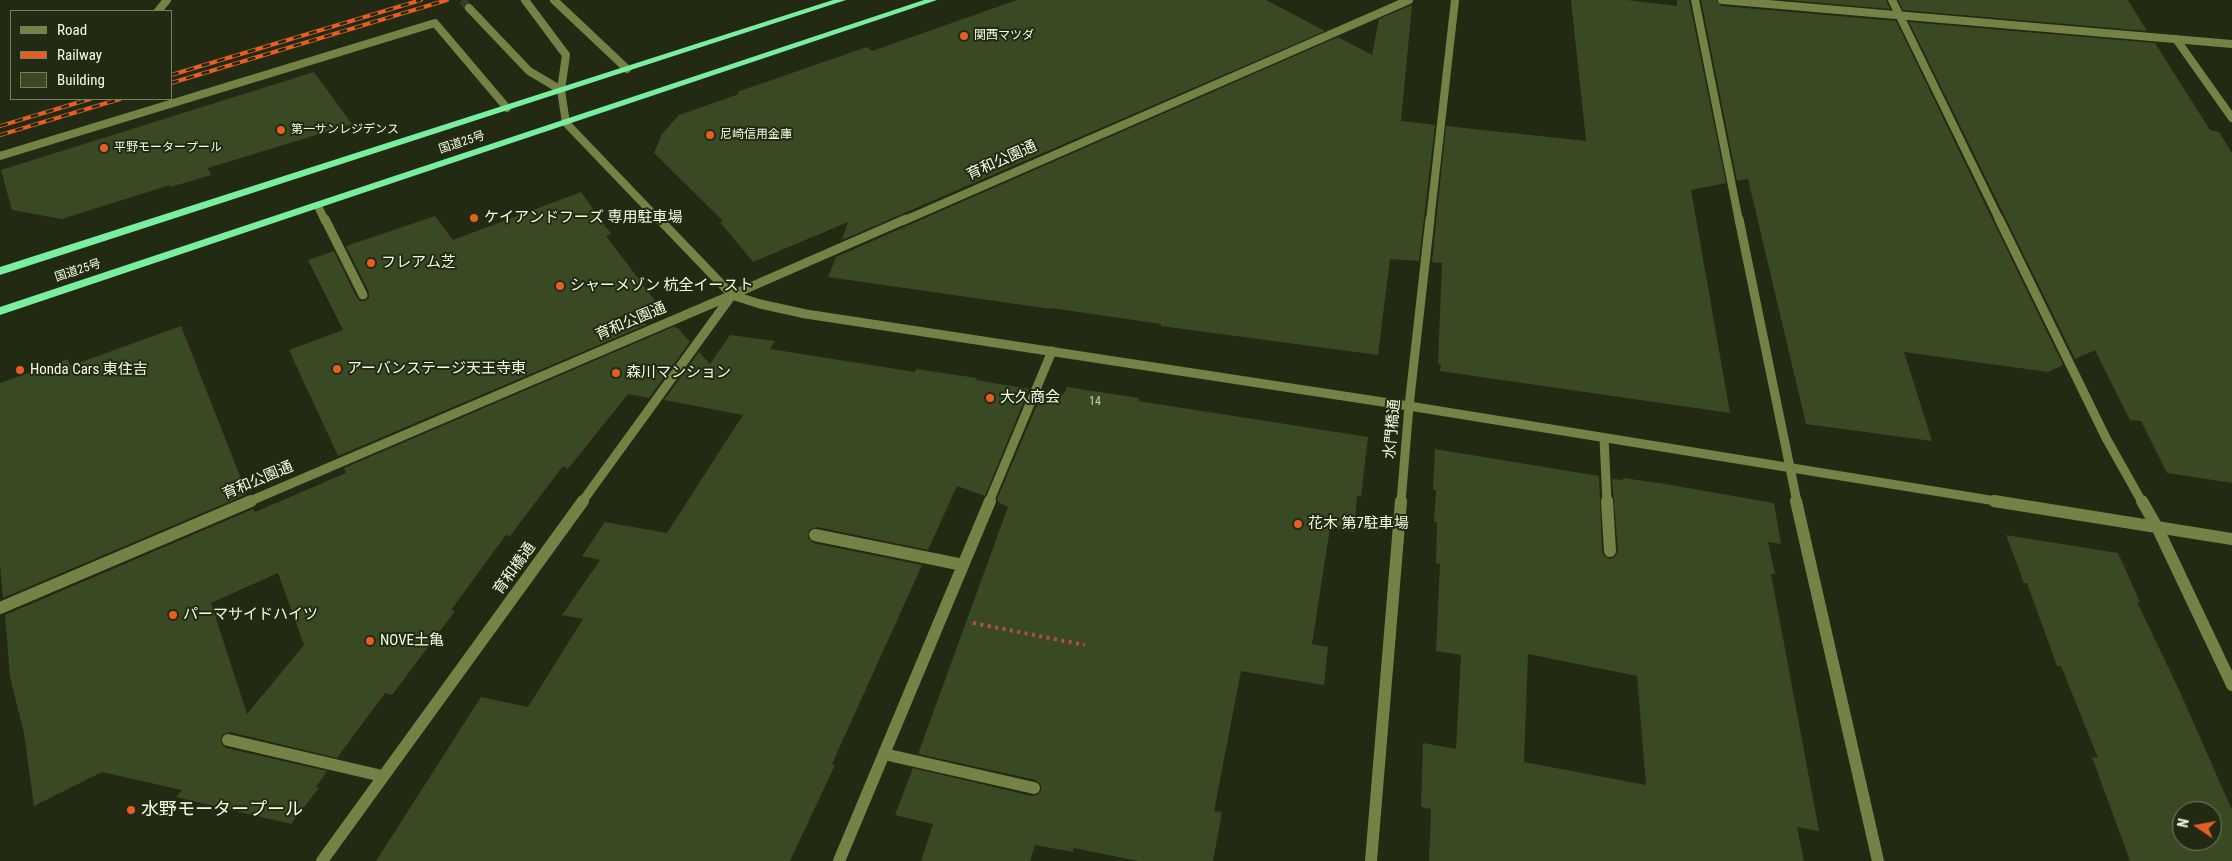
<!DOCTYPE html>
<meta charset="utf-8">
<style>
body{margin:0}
#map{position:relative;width:2232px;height:861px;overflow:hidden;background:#222a14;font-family:"Roboto Condensed",sans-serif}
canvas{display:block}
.legend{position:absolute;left:10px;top:10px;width:162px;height:90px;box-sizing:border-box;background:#222a14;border:1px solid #767e66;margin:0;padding:6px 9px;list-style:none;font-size:15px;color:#f3fce1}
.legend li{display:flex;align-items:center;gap:10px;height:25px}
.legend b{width:25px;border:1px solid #767e66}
.north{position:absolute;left:2172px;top:801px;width:50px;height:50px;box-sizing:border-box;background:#222a14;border:1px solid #767e66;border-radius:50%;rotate:282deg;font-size:14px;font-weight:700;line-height:20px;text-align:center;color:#f3fce1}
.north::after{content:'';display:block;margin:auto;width:18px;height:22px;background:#e65e23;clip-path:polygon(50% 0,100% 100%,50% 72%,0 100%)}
</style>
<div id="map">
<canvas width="2232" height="861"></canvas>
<ul class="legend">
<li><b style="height:6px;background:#748345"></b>Road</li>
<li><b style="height:6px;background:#e65e23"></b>Railway</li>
<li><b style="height:14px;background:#394923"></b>Building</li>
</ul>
<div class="north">N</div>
</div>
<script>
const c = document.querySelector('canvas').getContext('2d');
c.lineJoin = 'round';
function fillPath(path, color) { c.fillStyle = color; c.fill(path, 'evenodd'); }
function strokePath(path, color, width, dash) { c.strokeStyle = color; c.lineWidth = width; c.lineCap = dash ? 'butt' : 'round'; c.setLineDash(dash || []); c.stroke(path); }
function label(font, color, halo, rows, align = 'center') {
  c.font = font + ' "Roboto Condensed","Noto Sans JP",sans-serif'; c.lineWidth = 4; c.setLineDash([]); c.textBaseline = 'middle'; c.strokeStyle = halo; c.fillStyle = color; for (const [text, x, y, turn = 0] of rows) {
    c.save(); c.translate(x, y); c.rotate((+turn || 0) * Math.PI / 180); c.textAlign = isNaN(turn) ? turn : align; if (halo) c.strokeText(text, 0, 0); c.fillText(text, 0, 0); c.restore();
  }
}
fillPath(new Path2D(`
 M 1017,0 L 1266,0 L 1325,31 L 842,240 L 848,222 L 753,262 L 720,222 L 723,221 L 654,153 L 662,134 L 679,115 L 739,94 L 737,92 L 867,47 L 872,51 Z
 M 1571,0 L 1627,0 L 1677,6 L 1677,0 L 1689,0 L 1726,183 L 1691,190 L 1730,413 L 1440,371 L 1441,364 L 1438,363 L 1442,263 L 1432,262 L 1446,126 L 1586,141 Z
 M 1701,0 L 1716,0 L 1722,6 L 1896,21 L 2063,365 L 2048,372 L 1904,352 L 1932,441 L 1806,424 L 1748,179 L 1737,181 Z
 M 1787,0 L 1886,0 L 1890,9 Z
 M 1898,0 L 2128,0 L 2147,31 L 1903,10 Z
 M 1412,5 L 1401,121 L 1435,125 L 1419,261 L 1390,259 L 1378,355 L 1161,326 L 1161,324 L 1051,308 L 1051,309 L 828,277 L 836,257 L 1338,37 L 1372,55 L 1379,19 Z
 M 1909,22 L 2155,43 L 2210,130 L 2219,132 L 2232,153 L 2232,483 L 2167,473 L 2141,421 L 2130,420 L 2095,350 L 2075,359 Z
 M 314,72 L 352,124 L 208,168 L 211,175 L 171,187 L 170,185 L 62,219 L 12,210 L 1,170 Z
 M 581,192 L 611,234 L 606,236 L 656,302 L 615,319 L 648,324 L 338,456 L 289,350 L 343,330 L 308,260 L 334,251 L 357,298 L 360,301 L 365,301 L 369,298 L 369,292 L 346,246 L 435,216 L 453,240 Z
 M 181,326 L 247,494 L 3,598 L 0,563 L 0,383 L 68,359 L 70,366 Z
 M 673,327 L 678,328 L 690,342 L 649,398 L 628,394 L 568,469 L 563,466 L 510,536 L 506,535 L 451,610 L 455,611 L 392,695 L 385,693 L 337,758 L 230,732 L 222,735 L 221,743 L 226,748 L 327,771 L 316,787 L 319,788 L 291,824 L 176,797 L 182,790 L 102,772 L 34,806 L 24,733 L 10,677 L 5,615 L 253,509 L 255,512 L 346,473 L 344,468 ZM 278,573 L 304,645 L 247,714 L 211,603 Z
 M 730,335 L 775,341 L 770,349 L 915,372 L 916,369 L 977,378 L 976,380 L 1029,389 L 985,496 L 957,486 L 928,550 L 817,527 L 809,530 L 808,538 L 813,543 L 922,565 L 832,764 L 835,765 L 790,861 L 376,861 L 481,697 L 528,707 L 583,619 L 562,615 L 600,560 L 582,556 L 605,522 L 667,533 L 743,415 L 664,400 L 699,352 L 710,364 Z
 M 1067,387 L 1139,398 L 1138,401 L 1368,437 L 1361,497 L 1357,496 L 1354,532 L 1330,528 L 1312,644 L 1328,647 L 1324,685 L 1241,671 L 1214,811 L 1222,812 L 1213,861 L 1138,861 L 1074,848 L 1073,852 L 1035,845 L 1030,861 L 921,861 L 933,824 L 895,815 L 913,768 L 1032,796 L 1037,795 L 1041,790 L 1041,785 L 1036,780 L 918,754 L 1008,507 L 998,502 L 997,499 L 1043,391 L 1064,394 Z
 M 1435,449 L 1599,476 L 1602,551 L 1604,556 L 1610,559 L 1615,557 L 1618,551 L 1612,479 L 1623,480 L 1623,478 L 1665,484 L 1774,503 L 1781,544 L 1768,542 L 1775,574 L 1771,574 L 1819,831 L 1797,827 L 1804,861 L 1429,861 L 1431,809 L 1421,807 L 1423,743 L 1456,749 L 1461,655 L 1436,651 L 1440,564 L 1436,563 L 1437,522 L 1434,522 L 1436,490 L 1433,490 ZM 1528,654 L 1637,676 L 1646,785 L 1524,762 Z
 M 2006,535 L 2118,553 L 2140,602 L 2137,602 L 2180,692 L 2232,810 L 2232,861 L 2130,861 L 2092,757 L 2098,758 L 2061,666 L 2057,666 L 2027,583 L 2024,583 ZM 2182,811 L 2212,811 L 2212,841 L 2182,841 Z`), '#394923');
strokePath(new Path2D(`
 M 462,0 L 469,8`), '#373f28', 8, [8, 4]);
strokePath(new Path2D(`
 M 973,623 L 1085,645`), '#b15040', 4, [3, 4.5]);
strokePath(new Path2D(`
 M 158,11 L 167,0
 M 318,206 L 325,221`), '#748345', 8);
strokePath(new Path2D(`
 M 325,219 L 363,295
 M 1604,438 L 1607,502`), '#748345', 9);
strokePath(new Path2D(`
 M 1607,501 L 1610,551
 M 815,535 L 963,565
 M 228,740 L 382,776
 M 884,754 L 1034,788`), '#748345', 12);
strokePath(new Path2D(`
 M 554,0 L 627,69
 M 1695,0 L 1739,221
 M 1892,0 L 2000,221
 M 469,8 L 529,71 L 561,90 L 566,55 L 525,0
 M 2176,39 L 2232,118
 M 0,156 L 435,23 L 507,108
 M 1430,221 L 1455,0`), '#748345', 8);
strokePath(new Path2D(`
 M 1739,219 L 1797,502
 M 1999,219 L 2106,438 L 2142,502
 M 248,502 L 732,295
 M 989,502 L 1052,351
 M 1401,502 L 1409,406 L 1430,219`), '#748345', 9);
strokePath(new Path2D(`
 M 1796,501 L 1878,861
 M 2142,501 L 2158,529 L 2232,685
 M 0,608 L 251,501
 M 839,861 L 990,501
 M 1371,861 L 1401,501`), '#748345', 12);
strokePath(new Path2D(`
 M 1722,0 L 2232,44
 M 561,90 L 566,123 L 660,221
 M 903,221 L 1409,0`), '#748345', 8);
strokePath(new Path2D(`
 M 659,219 L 732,295 L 760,304 L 806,314 L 1409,406 L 2002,502
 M 732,295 L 906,219
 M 582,502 L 732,295`), '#748345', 9);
strokePath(new Path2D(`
 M 1994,501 L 2232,539
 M 322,861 L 583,501`), '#748345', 12);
fillPath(new Path2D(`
 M 833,0 L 846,0 L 0,275 L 0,267 Z
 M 924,0 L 937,0 L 0,315 L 0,307 Z`), '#79ee9f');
const rail = new Path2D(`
 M 171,75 L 421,0
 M 171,83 L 447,0
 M 0,126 L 90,99
 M 0,135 L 120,99`);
strokePath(rail, '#e65e23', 4);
strokePath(rail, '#222a14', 2.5, [8]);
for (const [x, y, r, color] of [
 [964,36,5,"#e65e23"],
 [281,130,5,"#e65e23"],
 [710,135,5,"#e65e23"],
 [104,148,5,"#e65e23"],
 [474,218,5,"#e65e23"],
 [371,263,5,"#e65e23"],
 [560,286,5,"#e65e23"],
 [337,369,5,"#e65e23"],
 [20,370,5,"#e65e23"],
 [616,373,5,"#e65e23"],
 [990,398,5,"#e65e23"],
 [1298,524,5,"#e65e23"],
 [173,615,5,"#e65e23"],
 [370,641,5,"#e65e23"],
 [131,810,5,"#e65e23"]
]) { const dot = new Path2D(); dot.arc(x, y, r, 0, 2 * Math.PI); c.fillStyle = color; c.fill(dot); strokePath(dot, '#222a14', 2); }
label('12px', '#f3fce1', '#222a14', [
 ["関西マツダ",974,36],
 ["第一サンレジデンス",291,130],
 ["尼崎信用金庫",720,135],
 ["平野モータープール",114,148]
], 'left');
label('12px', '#f3fce1', '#222a14', [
 ["国道25号",462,143,-18],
 ["国道25号",78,271,-18]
]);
label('12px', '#c4cfb2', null, [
 ["14",1095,402]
]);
label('15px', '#f3fce1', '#222a14', [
 ["育和公園通",1002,161,-24],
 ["育和公園通",631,322,-23],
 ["水門橋通",1393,429,-85],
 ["育和公園通",258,481,-23],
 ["育和橋通",515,569,-54]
]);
label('15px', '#f3fce1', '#222a14', [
 ["ケイアンドフーズ 専用駐車場",484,218],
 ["フレアム芝",381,263],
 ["シャーメゾン 杭全イースト",570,286],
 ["アーバンステージ天王寺東",347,369],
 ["Honda Cars 東住吉",30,370],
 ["森川マンション",626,373],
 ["大久商会",1000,398],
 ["花木 第7駐車場",1308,524],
 ["パーマサイドハイツ",183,615],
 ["NOVE土亀",380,641]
], 'left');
label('18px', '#f3fce1', '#222a14', [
 ["水野モータープール",141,810]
], 'left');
</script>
